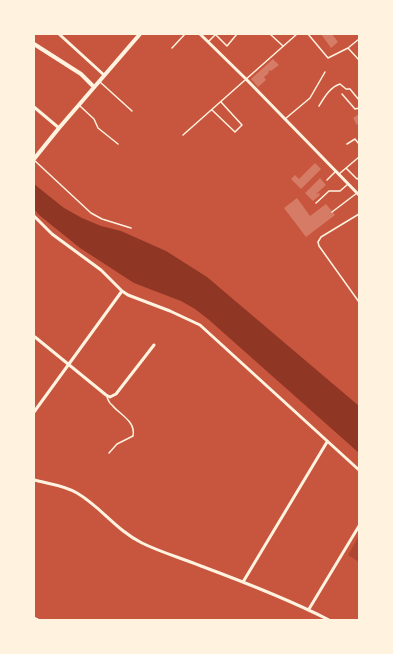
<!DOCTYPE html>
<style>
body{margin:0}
#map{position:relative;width:393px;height:654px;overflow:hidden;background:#c8553d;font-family:Rubik,sans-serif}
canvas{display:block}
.frame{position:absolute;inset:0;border:35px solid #fff3e0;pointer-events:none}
</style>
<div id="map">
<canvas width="393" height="654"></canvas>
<div class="frame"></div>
</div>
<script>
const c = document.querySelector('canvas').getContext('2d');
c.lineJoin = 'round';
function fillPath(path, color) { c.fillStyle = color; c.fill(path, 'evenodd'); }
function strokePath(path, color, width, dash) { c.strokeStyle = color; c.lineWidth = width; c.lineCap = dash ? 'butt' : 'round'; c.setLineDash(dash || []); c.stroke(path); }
fillPath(new Path2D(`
 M 359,536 L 359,562 L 348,555 Z`), '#ae4732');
fillPath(new Path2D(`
 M 34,184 L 64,208 L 82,218 L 101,226 L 121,231 L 166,251 L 207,277 L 359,406 L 359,453 L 208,319 L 195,309 L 181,301 L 134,283 L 80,248 L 39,215 L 34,209 Z`), '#8f3625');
fillPath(new Path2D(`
 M 321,34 L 332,34 L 338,42 L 331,48 Z
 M 273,59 L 279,65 L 271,71 L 270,70 L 268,72 L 269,73 L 264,77 L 266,80 L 258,87 L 251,79 Z
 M 359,114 L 359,123 L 357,125 L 353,118 Z
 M 315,163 L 321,169 L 301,189 L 291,179 L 295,175 L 299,179 Z
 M 320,178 L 326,185 L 316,194 L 319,193 L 320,195 L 313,201 L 305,193 Z
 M 297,198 L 310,216 L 326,204 L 335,215 L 306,237 L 284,208 Z`), '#d67c66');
strokePath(new Path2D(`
 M 215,34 L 227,46 L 237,34
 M 270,34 L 283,46
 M 308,34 L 328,58 L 348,48 L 359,39
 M 208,42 L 215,35
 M 172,48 L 185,34
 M 348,48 L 359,60
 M 100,82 L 132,111
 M 342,94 L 355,109 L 359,108
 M 80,106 L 94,119 L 98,128 L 118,144
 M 319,106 C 324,98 330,87 340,84 L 346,89 L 350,89 L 359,100
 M 212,110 L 235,132 L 242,125 L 221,102
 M 285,119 L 310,98 L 325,72
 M 183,135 L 297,34
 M 347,144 L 355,139 L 359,144
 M 34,160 L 91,213 L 102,219 L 131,228
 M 346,168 L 357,179 L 359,178
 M 339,174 L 359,157
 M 327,180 L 336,171
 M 316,203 L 329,191 L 340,191 L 348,184
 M 332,212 L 357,193
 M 359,214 L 321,237 L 318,242 L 319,246 L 359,302
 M 107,397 C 108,400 109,403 112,405 C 120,415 136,421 133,436 L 117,444 L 109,453`), '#fff3e0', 1.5);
strokePath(new Path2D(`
 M 59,34 L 104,75
 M 200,34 L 246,79 L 359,195
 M 34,107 L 59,128
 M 34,216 L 52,234 L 101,270 L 122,291 L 128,295 L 170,311 L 200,325 L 359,470
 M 35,337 L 106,395 L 110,397 L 116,394 L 154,345
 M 34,412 L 122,291
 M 34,480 C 49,484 64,485 77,493 C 101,507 116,530 142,543 C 160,552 181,558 201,566 C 244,582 288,599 329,620
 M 243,582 L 327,442
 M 309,609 L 359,526
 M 34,618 L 38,620`), '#fff3e0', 3);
strokePath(new Path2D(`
 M 34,44 L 81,74 L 94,87
 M 34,159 L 59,128 L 140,34`), '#fff3e0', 4);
</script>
